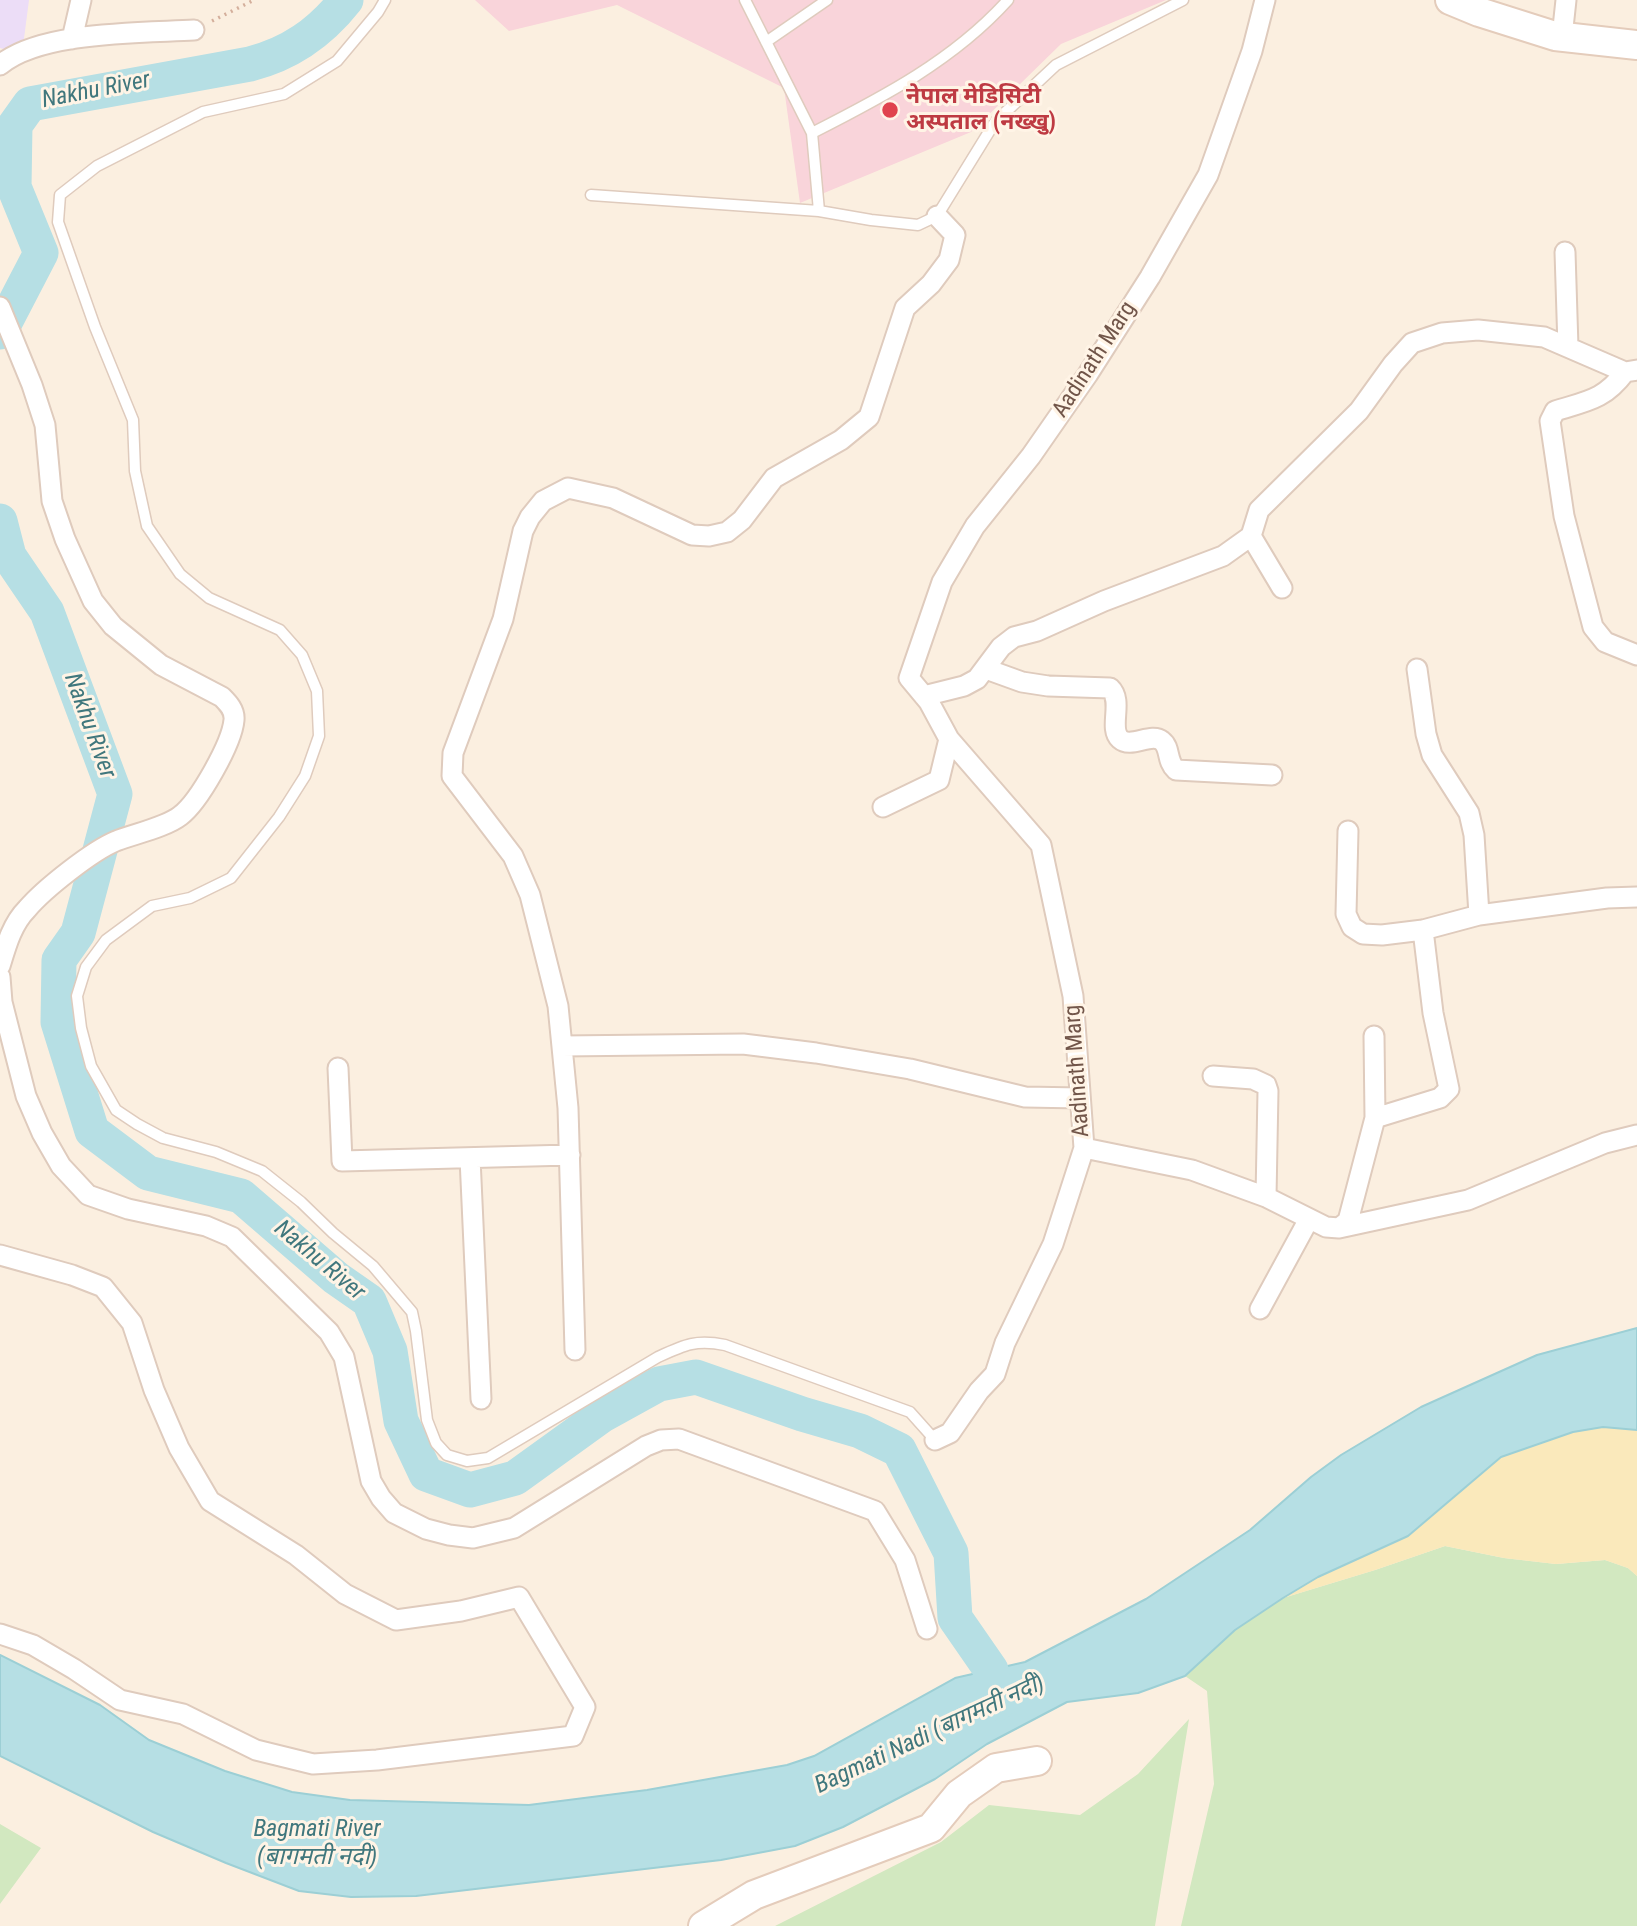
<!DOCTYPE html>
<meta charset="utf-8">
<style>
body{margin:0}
canvas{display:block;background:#fbefe0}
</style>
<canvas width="1637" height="1926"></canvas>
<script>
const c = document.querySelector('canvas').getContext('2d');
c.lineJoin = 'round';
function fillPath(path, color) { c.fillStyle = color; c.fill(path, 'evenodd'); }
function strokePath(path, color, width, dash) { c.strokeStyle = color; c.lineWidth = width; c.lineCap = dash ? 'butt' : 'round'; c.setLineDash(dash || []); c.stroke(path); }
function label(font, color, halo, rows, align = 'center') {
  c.font = font + ' "Roboto Condensed","Noto Sans Devanagari",sans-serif'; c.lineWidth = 6; c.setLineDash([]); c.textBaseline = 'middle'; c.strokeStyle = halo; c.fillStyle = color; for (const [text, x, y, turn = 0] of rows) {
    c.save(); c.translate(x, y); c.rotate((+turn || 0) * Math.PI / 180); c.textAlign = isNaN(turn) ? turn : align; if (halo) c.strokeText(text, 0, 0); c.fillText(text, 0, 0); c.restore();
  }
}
fillPath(new Path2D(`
 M 0,0 L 29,0 L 22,54 L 0,48 Z`), '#ecddf7');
fillPath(new Path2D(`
 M 475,0 L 1166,0 L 1061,44 L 971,132 L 800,203 L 784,88 L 617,5 L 509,31 Z`), '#f9d4da');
fillPath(new Path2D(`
 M 1445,1546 L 1504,1558 L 1556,1564 L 1605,1560 L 1628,1568 L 1637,1576 L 1637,1926 L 1181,1926 L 1214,1784 L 1207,1691 L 1185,1676 L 1235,1630 L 1283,1598 L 1375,1570 Z
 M 1189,1719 L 1155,1926 L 775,1926 L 941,1842 L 989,1805 L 1080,1815 L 1138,1774 Z
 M 0,1824 L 41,1848 L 0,1904 Z`), '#d2e8c0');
fillPath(new Path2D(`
 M 1603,1427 L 1637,1430 L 1637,1576 L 1628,1568 L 1605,1560 L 1556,1564 L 1504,1558 L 1445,1546 L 1375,1570 L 1283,1598 L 1318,1577 L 1408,1536 L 1501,1457 L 1573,1432 Z`), '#fae9bb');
const water = new Path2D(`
 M 1637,1328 L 1637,1430 L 1603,1427 L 1573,1432 L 1501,1457 L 1408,1536 L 1318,1577 L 1283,1598 L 1235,1630 L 1185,1676 L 1138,1693 L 1067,1702 L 987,1744 L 935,1779 L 843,1827 L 795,1846 L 721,1860 L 416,1896 L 351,1897 L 299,1891 L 226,1863 L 153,1832 L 0,1756 L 0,1655 L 100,1705 L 149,1740 L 225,1771 L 292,1792 L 350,1800 L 529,1805 L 647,1790 L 787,1765 L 814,1756 L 955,1678 L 1025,1662 L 1146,1599 L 1250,1530 L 1311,1477 L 1341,1455 L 1421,1407 L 1537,1355 Z`);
fillPath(water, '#b6dfe4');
strokePath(water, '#9ccfd5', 2);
strokePath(new Path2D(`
 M 0,332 L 41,253 L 14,187 L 15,125 L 30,104 L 250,64 C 290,54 320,33 346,0
 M 0,521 L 9,556 L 47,612 L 115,794 L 78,933 L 59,960 L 58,1022 L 92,1131 L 148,1173 L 241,1196 L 336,1278 L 369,1301 L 390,1351 L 401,1421 L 426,1474 L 470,1490 L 515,1478 L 601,1416 L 659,1384 L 696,1377 L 802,1414 L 860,1431 L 899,1450 L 951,1553 L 955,1618 L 991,1670 L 998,1703`), '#b6dfe4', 35);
const lane = new Path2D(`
 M 385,0 L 378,12 L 337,61 L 284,94 L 203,112 L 97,166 L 60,195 L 58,222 L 95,327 L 133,420 L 135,471 L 147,526 L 180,574 L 209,598 L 280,630 L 302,655 L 317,691 L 319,736 L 305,776 L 279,817 L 231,878 L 190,898 L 152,906 L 106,940 L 86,967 L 77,996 L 81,1028 L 91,1066 L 116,1110 L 137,1124 L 163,1138 L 216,1152 L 262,1171 L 301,1202 L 333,1233 L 373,1266 L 412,1312 L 416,1331 L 427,1420 L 436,1443 L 447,1455 L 467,1461 L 488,1458 L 658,1357 C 684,1345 696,1339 725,1345 L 910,1412 L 935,1440
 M 745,0 L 812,133 L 819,211
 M 766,42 L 827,0
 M 812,133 C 883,97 954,60 1008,0
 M 591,195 L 819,211 L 871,220 L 918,225 L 937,216 L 995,122 L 1056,65 L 1183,0`);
const street = new Path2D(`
 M 1562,37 L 1566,0
 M 72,39 L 81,0
 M 0,65 C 40,31 141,33 194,30
 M 1565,252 L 1568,347
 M 0,307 L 32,385 L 45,425 L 52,501 L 65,539 L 93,601 L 113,626 L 161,665 L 222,697 C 228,703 235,710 234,720 C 232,743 199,802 180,816 C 166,827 134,834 116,841 C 92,851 44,889 27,909 C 12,924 6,946 0,966
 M 1625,372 C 1604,400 1587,401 1555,411 L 1550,421 L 1564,516 L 1593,627 L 1605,642 L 1637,655
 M 1282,588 L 1251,536 L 1259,510 L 1359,411 L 1393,364 L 1412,343 L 1442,333 L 1478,330 L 1544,337 L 1625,372 L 1637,370
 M 986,669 L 1022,682 L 1048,686 L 1110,688 C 1124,701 1108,728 1120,739 C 1131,749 1151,732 1162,741 C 1171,748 1166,761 1176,770 L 1272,775
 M 1417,669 L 1426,734 L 1432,755 L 1469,813 L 1474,835 L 1479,915
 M 924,696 L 964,686 L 977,679 L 1001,647 L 1014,637 L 1037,631 L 1104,601 L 1223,556 L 1251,536
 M 883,807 L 939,780 L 949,739 L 929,702 L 909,678 L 942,582 L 975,526 L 1031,456 L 1088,374 L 1150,277 L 1208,175 L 1252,51 L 1265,0
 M 1348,831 L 1346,914 L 1352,927 L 1363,934 L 1382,935 L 1423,930 L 1479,915 L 1607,898 L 1637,897
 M 0,977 L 2,1002 L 26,1096 L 42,1133 L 61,1166 L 88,1195 L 128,1209 L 206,1226 L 232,1237 L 329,1332 L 344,1357 L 371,1481 L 381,1498 L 394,1513 L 426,1529 L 449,1535 L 473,1538 L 514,1528 L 646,1446 L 661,1440 L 679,1439 L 875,1511 L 905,1560 L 927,1629
 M 1374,1036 L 1375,1118
 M 562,1046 L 743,1044 L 816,1053 L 910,1069 L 1025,1097 L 1080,1098
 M 338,1068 L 342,1161 L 570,1155
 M 1213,1076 L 1253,1079 L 1266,1085 L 1268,1091 L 1266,1197
 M 1084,1148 L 1192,1170 L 1266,1197 L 1326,1227 L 1339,1228 L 1348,1221 L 1375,1118 L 1440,1098 L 1449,1089 L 1433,1013 L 1423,930
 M 470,1158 L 481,1399
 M 1339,1228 L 1468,1200 L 1605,1143 L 1637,1135
 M 0,1255 L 72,1275 L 103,1287 L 132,1323 L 154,1390 L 179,1448 L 210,1501 L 296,1555 L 345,1594 L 396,1620 L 461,1611 L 519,1597 L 585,1707 L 573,1736 L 377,1760 L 313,1764 L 256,1750 L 183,1714 L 120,1700 L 74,1669 L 33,1645 L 0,1634
 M 1260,1309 L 1309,1219
 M 575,1350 L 568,1108 L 558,1006 L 530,895 L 513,856 L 452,776 L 453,753 L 503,619 L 523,531 L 530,517 L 543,501 L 568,488 L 613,498 L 692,535 L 709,536 L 727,532 L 742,520 L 774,478 L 841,440 L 869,417 L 905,308 L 931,284 L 949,260 L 955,235 L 937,216
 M 935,1440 L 950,1433 L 979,1391 L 995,1374 L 1005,1343 L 1053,1244 L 1084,1148 L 1073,996 L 1041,845 L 949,739`);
const secondary = new Path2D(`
 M 1450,0 L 1479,12 L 1555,36 L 1637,45
 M 703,1926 L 754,1895 L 931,1828 L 959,1794 L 996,1768 L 1037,1761`);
strokePath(lane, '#dfcbbd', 13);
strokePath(street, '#dfcbbd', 23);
strokePath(secondary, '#e4ccbb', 32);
strokePath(new Path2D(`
 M 212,21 L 254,0`), '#d4af9c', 3.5, [2, 5]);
strokePath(lane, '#fff', 10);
strokePath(street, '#fff', 19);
strokePath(secondary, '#fff', 28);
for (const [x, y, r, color] of [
 [890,110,9,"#e0444e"]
]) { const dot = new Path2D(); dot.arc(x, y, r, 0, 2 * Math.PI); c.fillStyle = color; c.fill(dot); strokePath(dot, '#fff4e6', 2.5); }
label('bold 23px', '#be3a42', '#fff4e6', [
 ["नेपाल मेडिसिटी",906,97],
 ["अस्पताल (नख्खु)",906,123]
], 'left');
label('23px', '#715549', '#fff4e6', [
 ["Aadinath Marg",1095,360,-57],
 ["Aadinath Marg",1078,1071,-94]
]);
label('italic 24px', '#40777d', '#fff4e6', [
 ["Nakhu River",96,91,-11],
 ["Nakhu River",89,726,70],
 ["Nakhu River",319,1261,40],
 ["Bagmati Nadi (बागमती नदी)",930,1735,-25],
 ["Bagmati River",317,1830],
 ["(बागमती नदी)",317,1858]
]);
</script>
